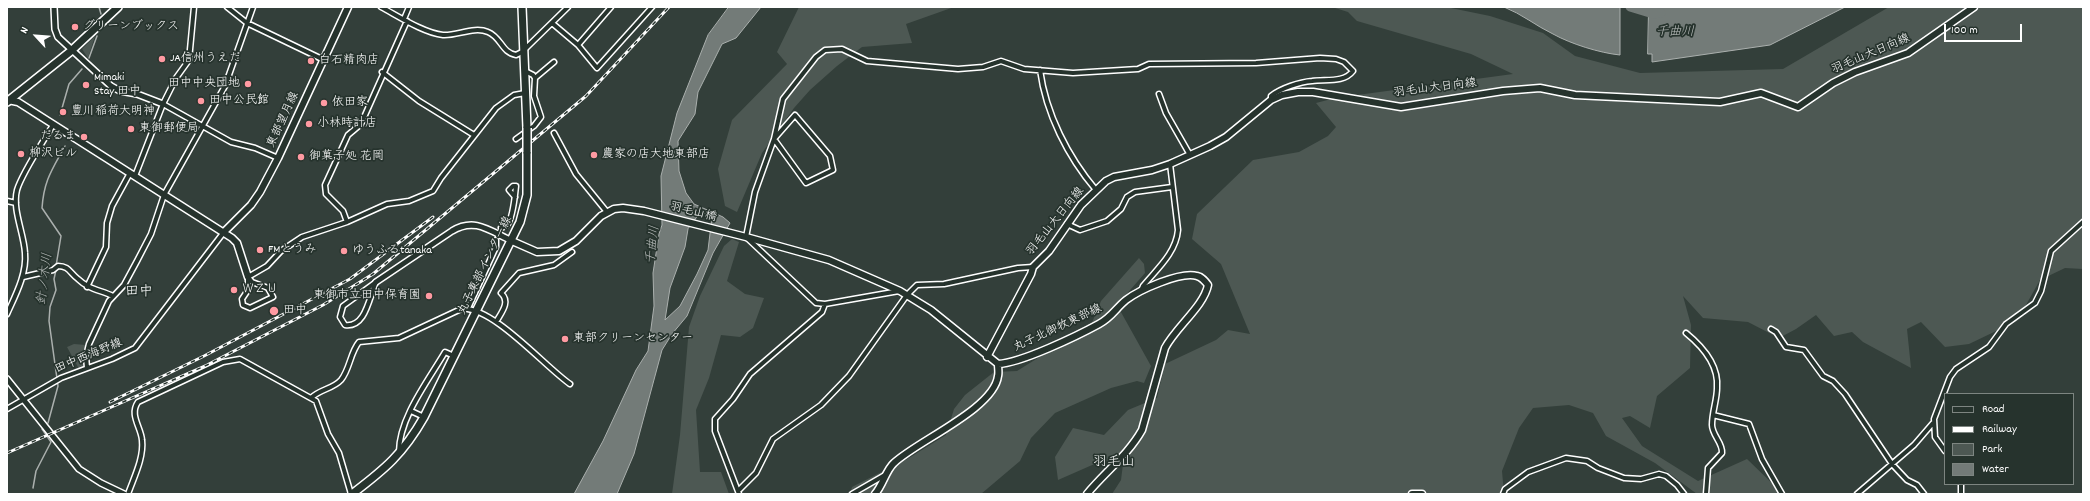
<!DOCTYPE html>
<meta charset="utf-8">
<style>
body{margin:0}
#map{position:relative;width:2090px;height:501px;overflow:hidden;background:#333f3a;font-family:Dekko,sans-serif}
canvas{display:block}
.frame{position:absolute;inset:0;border:8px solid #fff;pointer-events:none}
.legend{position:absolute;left:1944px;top:393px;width:130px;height:92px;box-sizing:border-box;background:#26332d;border:1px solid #7d8581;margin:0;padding:5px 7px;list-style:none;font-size:12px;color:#fff}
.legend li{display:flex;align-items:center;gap:8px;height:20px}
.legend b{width:20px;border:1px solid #7d8581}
.north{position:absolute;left:16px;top:16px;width:40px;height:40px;-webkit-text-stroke:3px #26332d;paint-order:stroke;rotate:296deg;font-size:11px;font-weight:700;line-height:16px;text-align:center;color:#fff}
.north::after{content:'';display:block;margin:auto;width:14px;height:18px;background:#fff;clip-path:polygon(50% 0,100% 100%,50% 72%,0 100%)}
.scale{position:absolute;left:1944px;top:24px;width:78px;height:18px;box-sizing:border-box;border:2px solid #fff;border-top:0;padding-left:5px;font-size:12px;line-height:14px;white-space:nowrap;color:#fff;-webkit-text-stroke:3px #26332d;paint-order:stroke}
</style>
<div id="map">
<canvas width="2090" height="501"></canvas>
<div class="frame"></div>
<ul class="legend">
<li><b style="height:5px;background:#26332d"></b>Road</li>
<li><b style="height:5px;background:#fff"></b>Railway</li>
<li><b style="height:11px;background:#4d5853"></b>Park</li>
<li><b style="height:11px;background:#737b78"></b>Water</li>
</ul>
<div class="north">N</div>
<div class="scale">100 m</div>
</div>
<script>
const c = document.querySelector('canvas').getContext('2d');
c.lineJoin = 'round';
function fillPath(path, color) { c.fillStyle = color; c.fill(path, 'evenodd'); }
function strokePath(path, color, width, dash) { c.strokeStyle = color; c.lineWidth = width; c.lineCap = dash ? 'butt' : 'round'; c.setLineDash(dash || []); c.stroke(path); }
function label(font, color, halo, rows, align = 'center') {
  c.font = font + ' Dekko,"Klee One",sans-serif'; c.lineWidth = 3.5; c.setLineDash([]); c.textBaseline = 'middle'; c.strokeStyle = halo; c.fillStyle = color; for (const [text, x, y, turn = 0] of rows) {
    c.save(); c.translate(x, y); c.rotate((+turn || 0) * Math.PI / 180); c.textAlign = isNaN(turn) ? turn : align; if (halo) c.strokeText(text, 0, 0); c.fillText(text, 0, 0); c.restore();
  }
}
fillPath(new Path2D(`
 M 799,7 L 954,7 L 906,24 L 912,43 L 862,47 L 837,66 L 810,90 L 794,108 L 762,153 L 737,212 L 725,206 L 718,169 L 732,120 L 787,64 L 777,52 Z
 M 1332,7 L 1446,7 L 1490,16 L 1543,33 L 1575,56 L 1640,73 L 1783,69 L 1889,7 L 2083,7 L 2083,269 L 2065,268 L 2040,280 L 2017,321 L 1969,344 L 1945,347 L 1921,322 L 1907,329 L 1911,368 L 1863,342 L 1852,332 L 1834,336 L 1816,315 L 1796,329 L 1779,338 L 1748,322 L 1703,318 L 1683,296 L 1691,325 L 1690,368 L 1657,396 L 1650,428 L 1630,416 L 1622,418 L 1642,446 L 1698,481 L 1747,459 L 1779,490 L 1781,494 L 1697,494 L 1655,463 L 1606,436 L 1593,413 L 1569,405 L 1533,408 L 1519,428 L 1502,471 L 1504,494 L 1112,494 L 1121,480 L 1123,464 L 1099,462 L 1058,480 L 1055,457 L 1073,428 L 1104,435 L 1128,410 L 1157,398 L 1165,364 L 1216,340 L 1228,330 L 1250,334 L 1221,264 L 1192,239 L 1197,214 L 1253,160 L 1299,152 L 1328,136 L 1336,127 L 1316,103 L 1335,98 L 1513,74 L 1471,54 L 1357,21 L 1348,12 Z
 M 95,36 L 88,58 L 82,49 Z
 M 732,239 L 739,242 L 727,281 L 745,294 L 764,298 L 753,328 L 740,337 L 721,335 L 709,378 L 696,410 L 700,472 L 721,472 L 729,494 L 672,494 L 680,435 L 689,327 L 700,296 L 724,246 Z
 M 1139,258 L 1144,264 L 1145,273 L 1117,305 L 1151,366 L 1144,383 L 1137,381 L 1111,388 L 1055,413 L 1031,438 L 1020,461 L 981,494 L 850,494 L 852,487 L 909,458 L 946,435 L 954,409 L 965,395 L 994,372 L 1017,371 L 1091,325 L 1101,301 Z
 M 74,344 L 86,345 L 87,348 L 86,367 L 79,369 L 67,347 Z`), '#4d5853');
const water = new Path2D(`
 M 729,7 L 761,7 L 736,38 L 722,44 L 698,92 L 695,114 L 678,141 L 679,171 L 686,193 L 694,204 L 723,217 L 730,223 L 713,253 L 687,316 L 672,334 L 662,350 L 634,454 L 617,494 L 574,494 L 603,441 L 636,370 L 648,351 L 654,306 L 653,273 L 659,234 L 662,225 L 661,176 L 677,113 L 708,35 ZM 701,212 L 712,217 L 708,250 L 697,274 L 680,306 L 665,320 L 670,288 L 685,247 L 688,229 Z
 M 1504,7 L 1620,7 L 1620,55 C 1600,53 1571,44 1553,34 C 1536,26 1522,14 1504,7 Z
 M 1649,7 L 1845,7 L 1770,45 L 1652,62 L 1652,54 L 1648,54 Z`);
fillPath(water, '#737b78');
strokePath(water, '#abb0ae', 1);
strokePath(new Path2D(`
 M 99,7 L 101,14
 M 89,58 L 97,36
 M 60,115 L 69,84 L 82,69
 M 56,266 L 61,236 L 42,208 C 44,180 52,170 65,146
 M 48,423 L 58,386 L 49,321 L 50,307 L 56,290 L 54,279 L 56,270
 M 33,488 L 36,471 L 51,442 L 42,429`), '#abb0ae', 1.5);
strokePath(new Path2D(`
 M 1630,7 L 1653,14 L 1661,13`), '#737b78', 9);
const minor = new Path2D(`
 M 227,7 L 247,23 L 324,60
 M 381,7 C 398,16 424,33 443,35 C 457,36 474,26 488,32 C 501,37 502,53 516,55 L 522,52 L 568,7
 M 404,19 L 409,7
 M 552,23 L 578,45 L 597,68 L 652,7
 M 578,45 L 611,7
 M 1040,70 C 1046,114 1068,157 1096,190
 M 382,72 L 419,101 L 474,135
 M 535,78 L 554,62
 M 1159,94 L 1166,113 L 1190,155
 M 163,104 L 231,142 L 255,148 L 278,158
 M 795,115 L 830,156 L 833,170 L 806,183 L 774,139 Z
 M 554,133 L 576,174 L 607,212
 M 516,139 L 534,126 L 541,117 L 534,96 L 535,78 L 533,75 L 525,71
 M 135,176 L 163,104 L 176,78 L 189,60 L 194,7
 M 7,201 L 16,203
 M 347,222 L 343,211 L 326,194 L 325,185 L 348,135 L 361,124 L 407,21
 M 1067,224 L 1080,230 L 1107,221 L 1121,209 L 1127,197 L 1135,192 L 1172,187
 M 501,228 C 503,227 505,227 507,225 C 513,219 515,195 516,186 L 513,186 L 509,190 L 515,197
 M 23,277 L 53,270 L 58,266 C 69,266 70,273 78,279 C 88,289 100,290 113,296
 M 248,277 L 267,266 L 281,251 L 302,237 L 347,222 L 387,204 L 409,201 L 433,191 L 441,178 L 496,108 L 514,95 L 525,93
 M 248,277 L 252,282 L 268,288 L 273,297 L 250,308 L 243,305 L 242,299 L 248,290 Z
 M 376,282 C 369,297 366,328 345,325 L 340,317 L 343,306 Z
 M 87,287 L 106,247 L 107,223 L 112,206 L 130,173
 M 899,291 L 825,304 L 816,303 L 746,237 L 755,192 L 774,139 L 783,99 L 816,57 L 825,50 L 842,49 L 867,61 L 958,69 L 983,67 L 1001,61 L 1024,69 L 1073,73 L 1138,69 L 1149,64 L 1256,63 L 1320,58 L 1336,59 L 1344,62 L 1353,71 C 1344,83 1326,79 1312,81 C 1300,82 1281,88 1271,96 L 1271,100
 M 1141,291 L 1143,286 C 1157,269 1176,253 1178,230 L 1170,164
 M 468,308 L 496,247 L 496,240
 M 7,314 C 15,296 27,274 25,253 C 24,233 12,210 17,190 C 22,173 43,142 53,125
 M 496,322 C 501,313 511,302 501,293 L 519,273 L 554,265 L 572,252
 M 1771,329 L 1776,332 L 1786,347 L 1804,350 L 1823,376 L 1833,381 L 1845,394 L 1892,464 L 1907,480 L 1917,485 L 1924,494
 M 1686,333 C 1702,346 1719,365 1717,388 C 1717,400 1712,412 1712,425 C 1712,435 1723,443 1722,453 L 1708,468 L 1706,494
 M 87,368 L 86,356 L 89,344 L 109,301 L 124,285 L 137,261 L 151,234 L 164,195 L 225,86 L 253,7
 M 311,398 C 320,389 333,389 341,380 C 350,369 350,353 359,342 L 399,338 L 461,309 C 492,305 545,367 570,384
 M 7,409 L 61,378 L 112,359 L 135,348 L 224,232
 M 411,411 L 424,417
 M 1713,415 L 1749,424 L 1762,459 L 1782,494
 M 1945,451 L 1935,437 L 1934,419 L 1950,377 L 1956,369 L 1989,347 L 2006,324 L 2035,303 L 2041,291 L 2051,251 L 2083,222
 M 399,452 C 399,418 428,381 445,352 L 454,356
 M 1961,484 L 1961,494
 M 738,491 L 756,473 L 773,439 L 821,405 L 849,376 L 907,295 L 917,285 L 944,284 L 1018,268 L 1033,267
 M 128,494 C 134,477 144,458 142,440 C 141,427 129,415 138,402 L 223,362 L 240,359 L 316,401 L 328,434 L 339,453 L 351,494
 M 739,494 L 715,431 L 715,419 L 733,399 L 750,374 L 822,312 L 825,304
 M 852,494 L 885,475
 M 1503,494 L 1505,489 L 1528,472 L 1566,458 L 1587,461 L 1598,468 L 1624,478 L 1641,479 L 1659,474 L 1666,476 L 1677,485 L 1684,494
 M 1857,494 L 1914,445 L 1933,423`);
const tertiary = new Path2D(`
 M 54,7 L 55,29 L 58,37 L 111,86 L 120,91 L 137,94 L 163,104
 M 376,282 L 452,231 C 475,217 490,231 512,241
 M 7,379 L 79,469 L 101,483 L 124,494`);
const secondary = new Path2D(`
 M 8,100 L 18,102 L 232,238 L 237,243 L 248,277
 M 224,232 L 251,205 L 260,192 L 278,158 L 348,7
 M 512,241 L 537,252 L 559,251 L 576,241 L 601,216 L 614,209 L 623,208 L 644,211 L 746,237 L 829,260 L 900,291 L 931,310 L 998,364 C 1021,363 1077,336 1099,324 C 1112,317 1116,308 1126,300 C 1139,290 1181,271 1197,276 C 1202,277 1205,281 1208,285 C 1204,306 1176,327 1165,348 L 1142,430 C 1128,455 1105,472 1087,494
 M 987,357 L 1031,274 L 1033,267 L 1049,251 L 1081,205 L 1106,181 L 1114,177 L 1152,170 L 1170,164 L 1210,146 L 1226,137 L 1271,100 L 1282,95 L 1298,92 L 1313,92 L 1401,107 L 1503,91 L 1540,88 L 1575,95 L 1720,102 L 1761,93 L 1798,107 L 1833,83 L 1855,72 L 1908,53 L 1974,7
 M 875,494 C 883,485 886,470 894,463 C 917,441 994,409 998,376 C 999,373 998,368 998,364
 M 1412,494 L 1422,494`);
const primary = new Path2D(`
 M 522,7 L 527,128
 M 352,494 C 385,469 403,454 424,417 L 520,222 L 527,195 L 527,152`);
const trunk = new Path2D(`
 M 7,102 L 71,51 L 118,7`);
strokePath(minor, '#fff', 7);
strokePath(tertiary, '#fff', 8);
strokePath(secondary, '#fff', 9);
strokePath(primary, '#fff', 10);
strokePath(trunk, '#fff', 10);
strokePath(minor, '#26332d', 4);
strokePath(tertiary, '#26332d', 5);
strokePath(secondary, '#26332d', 6);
strokePath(primary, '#26332d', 7);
strokePath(trunk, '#26332d', 7);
const rail = new Path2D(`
 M 110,402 L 204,356 L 350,279 L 433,217
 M 7,453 L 207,365 L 323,305 L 373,274 L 586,96 L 669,7`);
strokePath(rail, '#fff', 3);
strokePath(rail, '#26332d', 1.5, [4.5]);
const primaryBridge = new Path2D(`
 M 527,128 L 527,152`);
strokePath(primaryBridge, '#fff', 10, []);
strokePath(primaryBridge, '#26332d', 7);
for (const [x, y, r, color] of [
 [75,27,4,"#ff9aa2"],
 [162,59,4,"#ff9aa2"],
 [311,61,4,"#ff9aa2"],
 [248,84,4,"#ff9aa2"],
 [86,85,4,"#ff9aa2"],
 [201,101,4,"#ff9aa2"],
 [324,103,4,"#ff9aa2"],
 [63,112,4,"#ff9aa2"],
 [309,124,4,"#ff9aa2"],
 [131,129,4,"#ff9aa2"],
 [84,137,4,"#ff9aa2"],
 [21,154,4,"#ff9aa2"],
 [594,155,4,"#ff9aa2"],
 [301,157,4,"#ff9aa2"],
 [260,250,4,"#ff9aa2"],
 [344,251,4,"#ff9aa2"],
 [234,290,4,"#ff9aa2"],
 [429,296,4,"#ff9aa2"],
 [274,311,5,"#ff9aa2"],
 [565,339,4,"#ff9aa2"]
]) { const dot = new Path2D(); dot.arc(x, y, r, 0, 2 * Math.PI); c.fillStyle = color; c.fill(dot); strokePath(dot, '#26332d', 1.5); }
label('12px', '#fff', '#26332d', [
 ["グリーンブックス",83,27],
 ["JA信州うえだ",170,59],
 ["白石精肉店",319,61],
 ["Mimaki",94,78],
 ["Stay 田中",94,92],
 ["田中中央団地",240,84,"right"],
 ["田中公民館",209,101],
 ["依田家",332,103],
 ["豊川稲荷大明神",71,112],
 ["小林時計店",317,124],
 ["東御郵便局",139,129],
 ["だるま",76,137,"right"],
 ["柳沢ビル",29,154],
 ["農家の店大地東部店",602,155],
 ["御菓子処 花岡",309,157],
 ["FMとうみ",268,250],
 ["ゆうふるtanaka",352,251],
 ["ＷＺＵ",242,290],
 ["東御市立田中保育園",421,296,"right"],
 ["田中",283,311],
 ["東部クリーンセンター",573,339]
], 'left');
label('12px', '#fff', '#26332d', [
 ["羽毛山大日向線",1871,55,-23],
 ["羽毛山大日向線",1435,89,-7],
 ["東部望月線",284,120,-65],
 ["羽毛山橋",693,213,14],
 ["羽毛山大日向線",1056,222,-51],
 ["丸子東部インター線",486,266,-64],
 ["丸子北御牧東部線",1058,329,-25],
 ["田中西海野線",89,357,-23]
]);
label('italic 13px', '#b9bdbc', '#26332d', [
 ["千曲川",1675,33],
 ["千曲川",654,245,-83],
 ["針ノ木川",46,279,-83]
]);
label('14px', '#fff', '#26332d', [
 ["田中",139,293],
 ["羽毛山",1114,463]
]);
</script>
